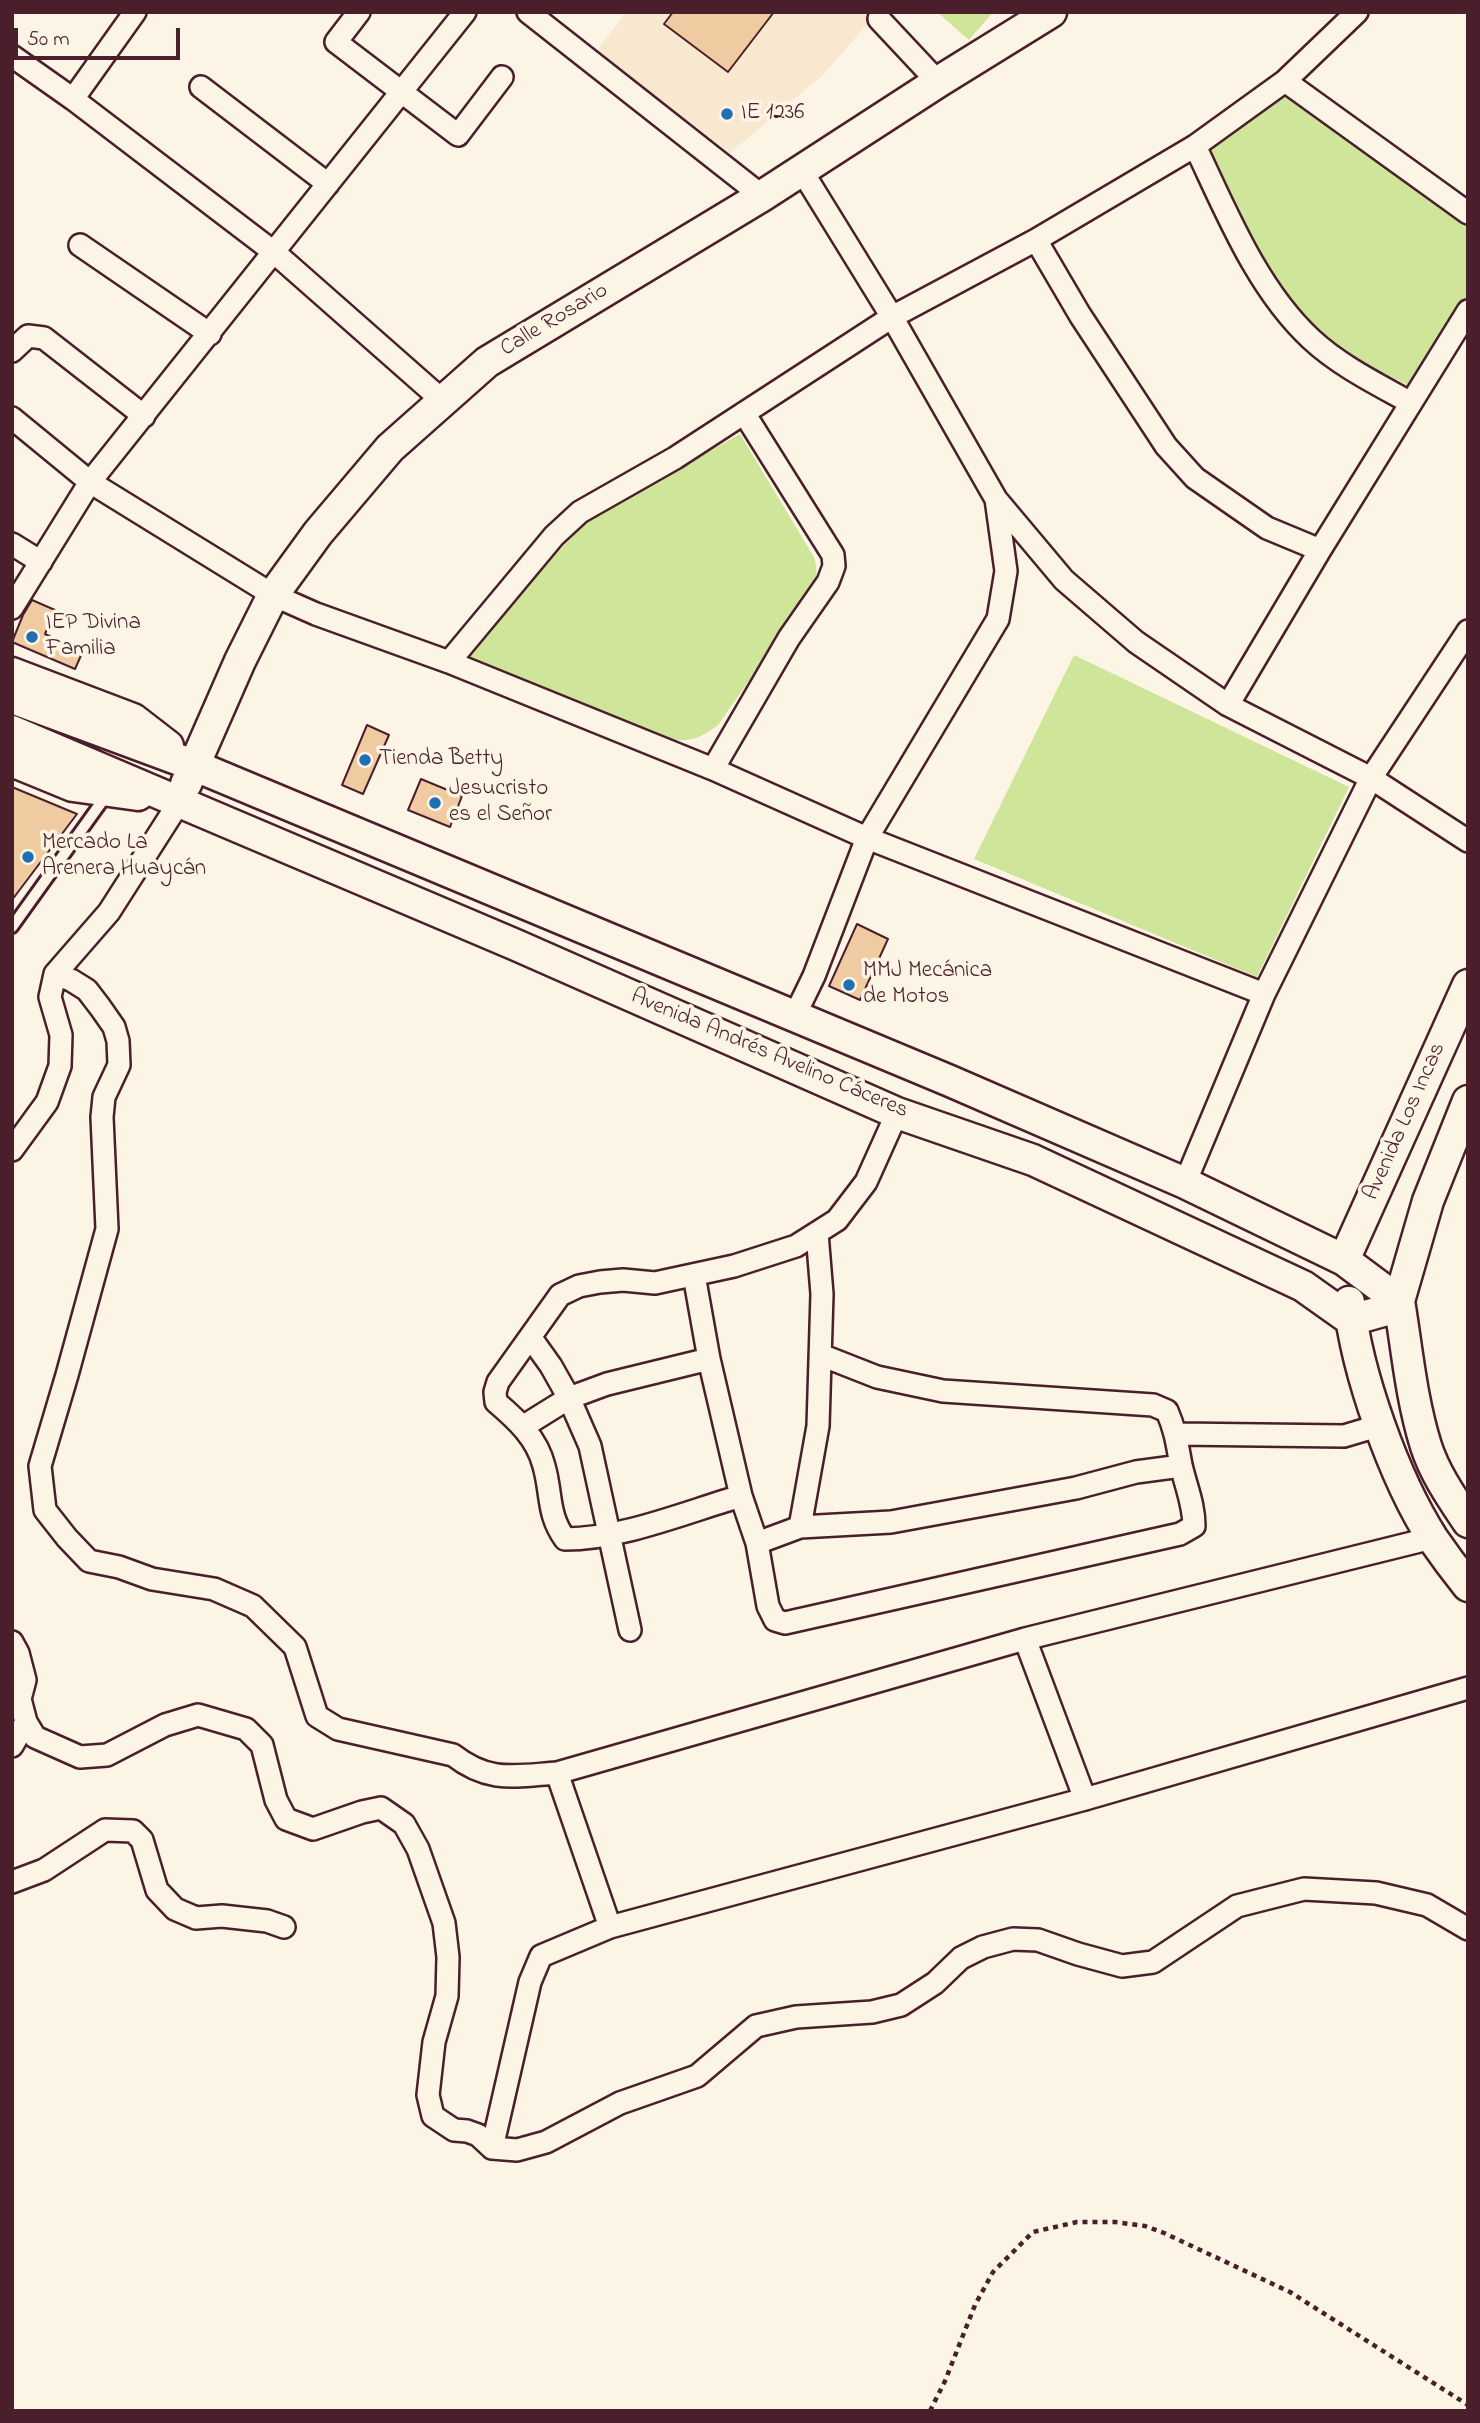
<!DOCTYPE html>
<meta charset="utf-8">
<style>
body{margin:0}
#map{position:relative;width:1480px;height:2423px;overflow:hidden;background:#fcf5e5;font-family:"Indie Flower",sans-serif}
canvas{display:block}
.frame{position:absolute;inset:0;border:14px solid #4a1f2b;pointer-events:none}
.scale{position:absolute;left:14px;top:28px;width:166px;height:32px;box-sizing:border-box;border:4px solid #4a1f2b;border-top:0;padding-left:9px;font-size:21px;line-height:24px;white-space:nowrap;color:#4a1f2b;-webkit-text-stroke:5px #fcf5e5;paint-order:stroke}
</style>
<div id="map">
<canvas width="1480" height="2423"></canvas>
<div class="frame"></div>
<div class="scale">50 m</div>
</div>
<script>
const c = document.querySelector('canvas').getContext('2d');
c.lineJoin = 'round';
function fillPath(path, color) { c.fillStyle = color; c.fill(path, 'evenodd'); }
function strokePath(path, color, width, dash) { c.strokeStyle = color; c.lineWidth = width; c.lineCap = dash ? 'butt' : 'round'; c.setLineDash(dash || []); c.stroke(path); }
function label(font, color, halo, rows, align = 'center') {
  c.font = font + ' "Indie Flower",sans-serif'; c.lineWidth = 7; c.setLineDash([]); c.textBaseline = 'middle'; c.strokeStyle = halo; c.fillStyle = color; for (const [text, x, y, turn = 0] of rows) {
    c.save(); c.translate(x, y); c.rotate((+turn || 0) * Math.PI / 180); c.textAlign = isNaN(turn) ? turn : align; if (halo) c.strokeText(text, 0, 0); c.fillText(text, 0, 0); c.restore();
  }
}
fillPath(new Path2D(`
 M 626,12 L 878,12 L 823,75 L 730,153 L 596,52 Z`), '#f8e8d0');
fillPath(new Path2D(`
 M 937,12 L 993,12 L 969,40 Z
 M 1289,89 L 1468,221 L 1468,297 L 1411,387 C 1389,375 1365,365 1344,352 C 1277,308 1238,217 1205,147 Z
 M 740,434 L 814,557 C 818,570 817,579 812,591 L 718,725 C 701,737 691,743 671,739 L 461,657 L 587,520 Z
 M 1074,655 L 1349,787 L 1257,977 L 974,859 Z`), '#cfe599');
const building = new Path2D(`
 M 673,12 L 774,12 L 728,72 L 664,24 Z
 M 32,600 L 55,610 L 45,634 L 83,651 L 75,669 L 12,642 L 23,615 Z
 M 367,725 L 389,735 L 363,794 L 342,785 Z
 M 421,779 L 462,796 L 450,827 L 408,810 Z
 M 12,787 L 77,814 L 12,900 Z
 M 857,924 L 888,939 L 860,1000 L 829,986 Z`);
fillPath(building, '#f0caa0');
strokePath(building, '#4a1f2b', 2);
const lane = new Path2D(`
 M 12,927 L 108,793`);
const street = new Path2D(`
 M 359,12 L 336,42 L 458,135 L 502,77
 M 528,12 L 762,196
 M 879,19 L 938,82
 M 12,56 L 73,99 L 275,253 L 443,401
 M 1285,81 L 1468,213
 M 201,87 L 328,184
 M 73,99 L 135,12
 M 1195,146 C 1226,211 1257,289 1311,339 C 1340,366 1377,384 1411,403
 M 802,171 L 892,317 L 996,499 L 1064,580 L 1136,642 L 1228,705 L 1371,778 L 1468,841
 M 1036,240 L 1080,315 L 1166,446 L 1195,478 L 1267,528 L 1320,550
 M 80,245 L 210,334
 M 12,351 L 28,336 L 44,338 L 144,416
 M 12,418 L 90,482 L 273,595 L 316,614 L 449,662 L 713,769 L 867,838 L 1264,994
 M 12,544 L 41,562
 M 12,608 L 90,482 L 465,12
 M 449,662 L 554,536 L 580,512 L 675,458 L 892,317 L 1036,240 L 1195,146 L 1285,81 L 1357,12
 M 1228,705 L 1320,550 L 1468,311
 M 713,769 L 789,638 L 828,582 L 834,566 L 833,555 L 744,413
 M 55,974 L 71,980 L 87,990 L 100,1007 L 114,1027 L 118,1041 L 119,1065 L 104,1097 L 102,1117 L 107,1229 L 67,1375 L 40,1466 L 45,1510 L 67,1538 L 89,1561 L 119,1567 L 152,1579 L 214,1589 L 253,1606 L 295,1647 L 317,1716 L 338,1729 L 453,1755 C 489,1783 514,1776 557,1773 L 1025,1639 L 1432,1538
 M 794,1017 L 814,976 L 867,838 L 998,619 L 1006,571 L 996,499
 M 12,1150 L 47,1102 L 60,1066 L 61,1035 L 50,997 L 55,974 L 109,912 L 180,801
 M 1185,1183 L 1264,994 L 1371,778 L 1468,631
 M 694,1275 L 709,1359 L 741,1496 L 757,1543 L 768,1606 L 775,1620 L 785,1623 L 1180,1534 L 1194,1526 C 1194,1504 1186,1487 1181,1465 C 1177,1444 1176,1432 1167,1411 L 1153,1405 L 943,1391 L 877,1377 L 821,1355
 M 531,1338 L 551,1366 L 569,1398 L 590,1446 L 630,1630
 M 524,1426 L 569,1398 L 607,1384 L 709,1359
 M 1177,1434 L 1344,1436 L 1381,1425
 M 741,1496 C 686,1512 622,1539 565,1539 C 547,1514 552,1494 544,1466 C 537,1438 517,1420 496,1402 L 495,1392 L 498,1382 L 560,1295 L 579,1286 L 600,1282 L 623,1280 L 655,1283 L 734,1266 L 796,1246 L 837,1220 L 866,1182 L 897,1113
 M 800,1527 L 818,1426 L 822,1294 L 817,1233
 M 757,1543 L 800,1527 L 891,1522 L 1076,1488 L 1136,1472 L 1181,1466
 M 1025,1639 L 1085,1799
 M 12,1642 L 18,1653 L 25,1680 L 20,1699 L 26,1722 L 35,1737 L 80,1757 L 107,1755 L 165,1725 L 198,1715 L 246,1729 L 262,1745 L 276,1800 L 286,1819 L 313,1829 L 362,1812 L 381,1808 L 404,1824 L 418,1849 L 444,1923 L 448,1957 L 447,1996 L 434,2042 L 428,2095 L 433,2116 L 454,2130 L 467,2131 L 478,2135 L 492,2148 L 517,2150 L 546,2142 L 620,2103 L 697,2076 L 756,2026 L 796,2017 L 872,2012 L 901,2005 L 935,1983 L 961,1958 L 983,1947 L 1013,1939 L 1038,1940 L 1078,1954 L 1122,1966 L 1153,1962 L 1237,1906 L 1304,1889 L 1376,1893 L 1427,1905 L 1468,1929
 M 12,1746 L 26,1722
 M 557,1773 L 610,1927
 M 12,1882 L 44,1870 L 105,1830 L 133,1831 L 142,1840 L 157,1890 L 175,1909 L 196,1918 L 222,1916 L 267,1921 L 284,1927
 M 492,2148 L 530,1982 L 541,1956 L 610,1927 L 1085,1799 L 1468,1688`);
const secondary = new Path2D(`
 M 12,673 L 133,719 L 168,746
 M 12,698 L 193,765 L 950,1081 L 1185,1183 L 1344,1260 L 1399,1301 C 1407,1349 1411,1398 1426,1446 C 1435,1474 1452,1498 1468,1522
 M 12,731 L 516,945 L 897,1113 L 1033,1160 L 1303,1286 L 1351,1320 L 1383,1311 L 1399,1301
 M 12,761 L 73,786 L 138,795
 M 186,784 L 240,661 L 273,595 L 318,533 L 390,448 L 487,362 L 762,196 L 938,82 L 1051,12
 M 1344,1260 L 1468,985
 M 1399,1301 L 1428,1201 L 1468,1101
 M 1349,1302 C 1357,1374 1394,1478 1433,1539 C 1444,1555 1456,1571 1468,1586`);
strokePath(lane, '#4a1f2b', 16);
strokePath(street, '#4a1f2b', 26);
strokePath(secondary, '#4a1f2b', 35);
strokePath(new Path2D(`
 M 930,2411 L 945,2381 L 975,2305 L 993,2272 L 1033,2232 L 1077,2222 L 1115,2222 L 1145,2226 L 1164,2233 L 1290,2292 L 1468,2405`), '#4a1f2b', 4.5, [5, 5]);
strokePath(lane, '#fcf5e5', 10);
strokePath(street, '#fcf5e5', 21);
strokePath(secondary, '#fcf5e5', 30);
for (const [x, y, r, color] of [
 [727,114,7,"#1f6fb2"],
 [32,637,7,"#1f6fb2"],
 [365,760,7,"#1f6fb2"],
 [435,803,7,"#1f6fb2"],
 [28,857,7,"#1f6fb2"],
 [849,985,7,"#1f6fb2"]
]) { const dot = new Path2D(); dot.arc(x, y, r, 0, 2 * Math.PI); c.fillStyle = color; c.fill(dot); strokePath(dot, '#fcf5e5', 2.5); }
label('23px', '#4a1f2b', '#fcf5e5', [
 ["IE 1236",741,114],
 ["IEP Divina",46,624],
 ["Familia",46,650],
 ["Tienda Betty",379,760],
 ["Jesucristo",449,790],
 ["es el Señor",449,816],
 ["Mercado La",42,844],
 ["Arenera Huaycán",42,870],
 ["MMJ Mecánica",863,972],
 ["de Motos",863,998]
], 'left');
label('23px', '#4a1f2b', '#fcf5e5', [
 ["Calle Rosario",555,321,-31],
 ["Avenida Andrés Avelino Cáceres",769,1055,23],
 ["Avenida Los Incas",1406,1122,-66]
]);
</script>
